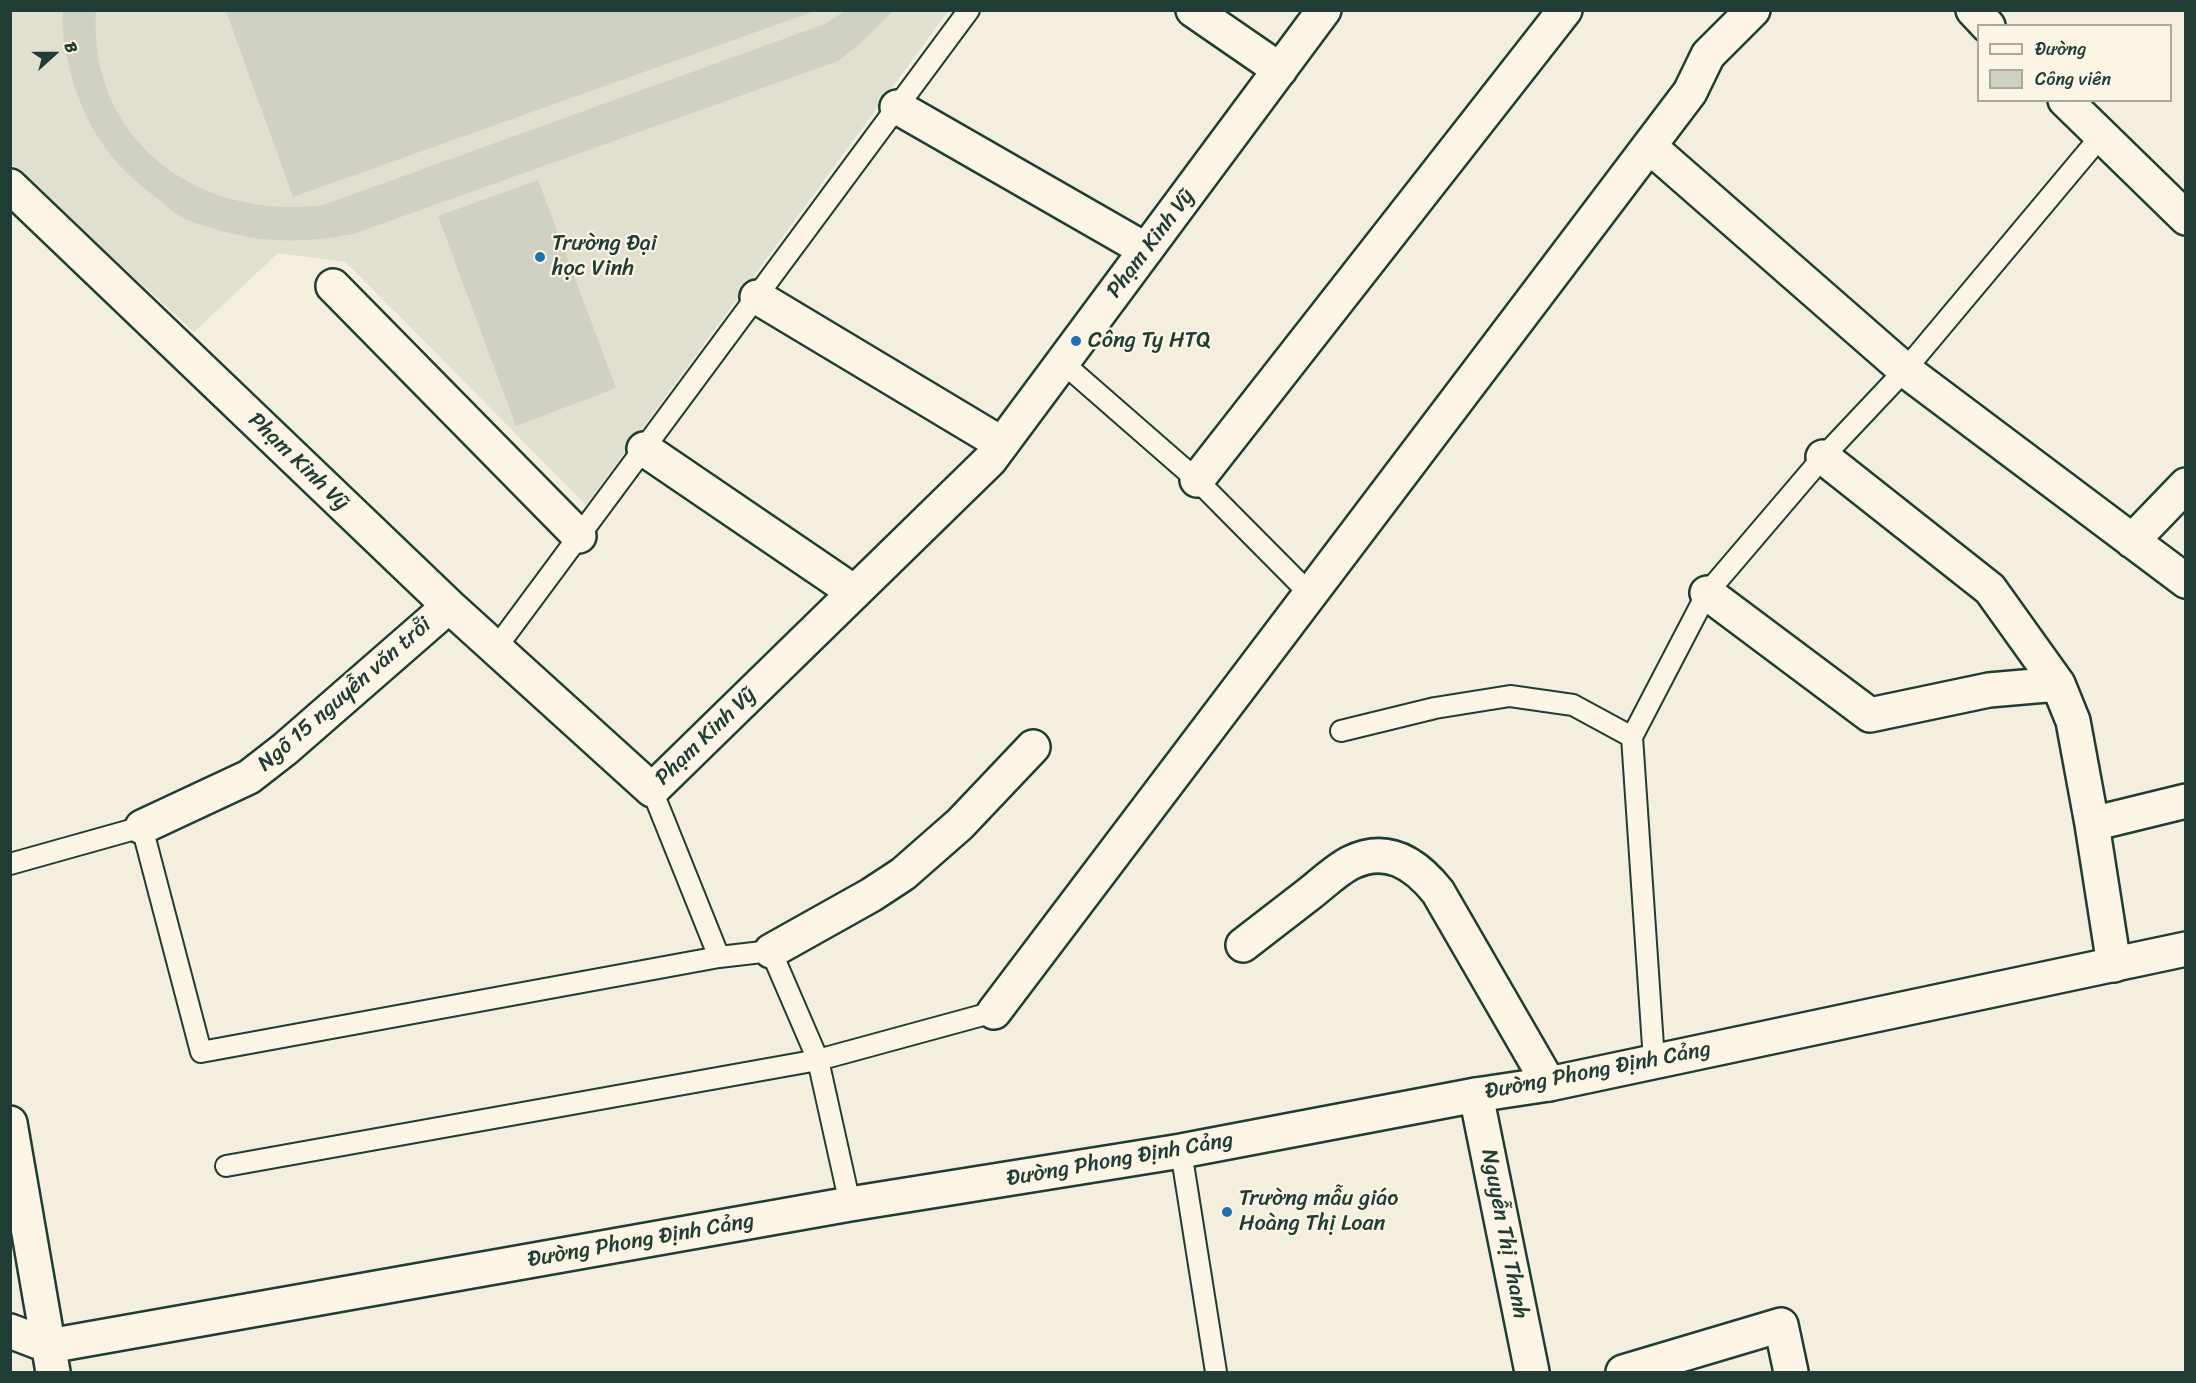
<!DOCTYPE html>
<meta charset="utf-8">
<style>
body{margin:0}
#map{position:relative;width:2196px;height:1383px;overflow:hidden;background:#f3eede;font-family:Sriracha,sans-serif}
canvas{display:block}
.frame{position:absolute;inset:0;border:12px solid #1f3d34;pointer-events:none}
.legend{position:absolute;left:1977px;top:24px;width:195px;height:78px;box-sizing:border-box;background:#fcf5e5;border:2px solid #a4ab9e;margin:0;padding:8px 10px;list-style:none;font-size:18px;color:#1f3d34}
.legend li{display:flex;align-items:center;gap:12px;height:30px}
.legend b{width:30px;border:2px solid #a4ab9e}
.north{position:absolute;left:24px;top:24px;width:60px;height:60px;-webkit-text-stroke:4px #fcf5e5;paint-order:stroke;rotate:69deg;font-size:16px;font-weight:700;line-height:24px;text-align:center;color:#1f3d34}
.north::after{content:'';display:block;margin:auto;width:21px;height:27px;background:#1f3d34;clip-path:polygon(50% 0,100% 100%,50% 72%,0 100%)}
</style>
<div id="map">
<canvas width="2196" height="1383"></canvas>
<div class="frame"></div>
<ul class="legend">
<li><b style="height:8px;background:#fcf5e5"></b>Đường</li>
<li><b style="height:16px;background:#d0d1c2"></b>Công viên</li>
</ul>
<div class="north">B</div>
</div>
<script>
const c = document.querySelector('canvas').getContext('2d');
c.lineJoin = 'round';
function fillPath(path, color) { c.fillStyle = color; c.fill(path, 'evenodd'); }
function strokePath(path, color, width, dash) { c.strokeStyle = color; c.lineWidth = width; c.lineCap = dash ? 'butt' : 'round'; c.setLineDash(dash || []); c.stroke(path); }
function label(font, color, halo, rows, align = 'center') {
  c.font = font + ' Sriracha,sans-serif'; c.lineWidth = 4.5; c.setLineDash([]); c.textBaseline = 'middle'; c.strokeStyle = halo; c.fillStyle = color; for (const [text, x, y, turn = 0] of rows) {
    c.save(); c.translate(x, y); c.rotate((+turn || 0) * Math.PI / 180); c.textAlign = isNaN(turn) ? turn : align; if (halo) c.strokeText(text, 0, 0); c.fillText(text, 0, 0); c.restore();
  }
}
fillPath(new Path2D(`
 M 10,11 L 948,11 L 586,505 L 346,262 L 278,253 L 194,332 L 11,164 Z`), '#e1dfd0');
fillPath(new Path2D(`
 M 63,11 L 96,11 C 88,142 200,221 323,205 L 825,24 L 845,11 L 893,11 L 863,41 L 838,61 L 353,234 C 304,244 256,243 209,227 C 200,224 190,222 183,218 C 175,214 168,207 161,201 C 114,167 89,134 72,78 C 66,57 61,33 63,11 Z
 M 226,11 L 226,10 L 815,11 L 293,197 Z
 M 538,180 L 616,388 L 516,426 L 438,216 Z`), '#d0d1c2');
const service = new Path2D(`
 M 1063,363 L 1197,480 L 1310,594
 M 496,648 L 969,10
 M 1341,731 L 1435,708 L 1510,696 L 1573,705 L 1632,737
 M 652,790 L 719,957
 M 10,864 L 142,827 L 201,1052 L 719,957 L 771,951 L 818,1060 L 850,1204
 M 1654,1061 L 1632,737 L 1707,593 L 1823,457 L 1905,370 L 2101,136
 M 1181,1151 L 1216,1372
 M 226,1166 L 818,1060 L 994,1012`);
const minor = new Path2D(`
 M 1193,10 L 1280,70
 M 1973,10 L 1988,26
 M 2065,100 L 2186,218
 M 897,107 L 1146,250
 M 1649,146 L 1905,370 L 2186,581
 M 10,186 L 449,606 L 652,790 L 990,460 L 1324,10
 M 333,286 L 579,536
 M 757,297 L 1002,444
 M 644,449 L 854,592
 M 1823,457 L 1990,589 L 2058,684 L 2073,721 L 2092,824 L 2114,965
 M 1197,480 L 1565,10
 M 2132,541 L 2186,485
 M 1707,593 L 1870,715 L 1989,690 L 2058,684
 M 2092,824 L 2186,801
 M 142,827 L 249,777 L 285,749 L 449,606
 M 1243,945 C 1265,928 1287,911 1309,894 C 1322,884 1335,871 1350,863 C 1387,845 1415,863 1438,892 L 1549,1084
 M 771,951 L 871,895 L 903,874 L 960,824 L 1033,747
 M 994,1012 L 1690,92 L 1708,55 L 1753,10
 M 1476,1095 L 1532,1372
 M 1623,1372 L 1781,1325 L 1791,1372`);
const tertiary = new Path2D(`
 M 10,1123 L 53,1372
 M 10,1331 L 49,1346 L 850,1204 L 1181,1151 L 1476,1095 L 1549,1084 L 2186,949`);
strokePath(service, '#1f3d34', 24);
strokePath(minor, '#1f3d34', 38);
strokePath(tertiary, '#1f3d34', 38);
strokePath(service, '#fcf5e5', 20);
strokePath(minor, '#fcf5e5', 33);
strokePath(tertiary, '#fcf5e5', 33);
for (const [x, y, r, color] of [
 [540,257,6,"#1f6fb2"],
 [1076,341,6,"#1f6fb2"],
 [1227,1212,6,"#1f6fb2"]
]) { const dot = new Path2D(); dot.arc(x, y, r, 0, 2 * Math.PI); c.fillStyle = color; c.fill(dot); strokePath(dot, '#fcf5e5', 2); }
label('22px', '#1f3d34', '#fcf5e5', [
 ["Trường Đại",552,244],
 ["học Vinh",552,269],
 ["Công Ty HTQ",1088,341],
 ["Trường mẫu giáo",1239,1199],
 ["Hoàng Thị Loan",1239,1224]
], 'left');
label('22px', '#1f3d34', '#fcf5e5', [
 ["Phạm Kinh Vỹ",1151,244,-53],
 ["Phạm Kinh Vỹ",298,462,44],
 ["Ngõ 15 nguyễn văn trỗi",345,695,-41],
 ["Phạm Kinh Vỹ",706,737,-44],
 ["Đường Phong Định Cảng",1598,1071,-11],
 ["Đường Phong Định Cảng",1120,1160,-10],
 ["Nguyễn Thị Thanh",1504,1234,79],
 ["Đường Phong Định Cảng",641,1241,-10]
]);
</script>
